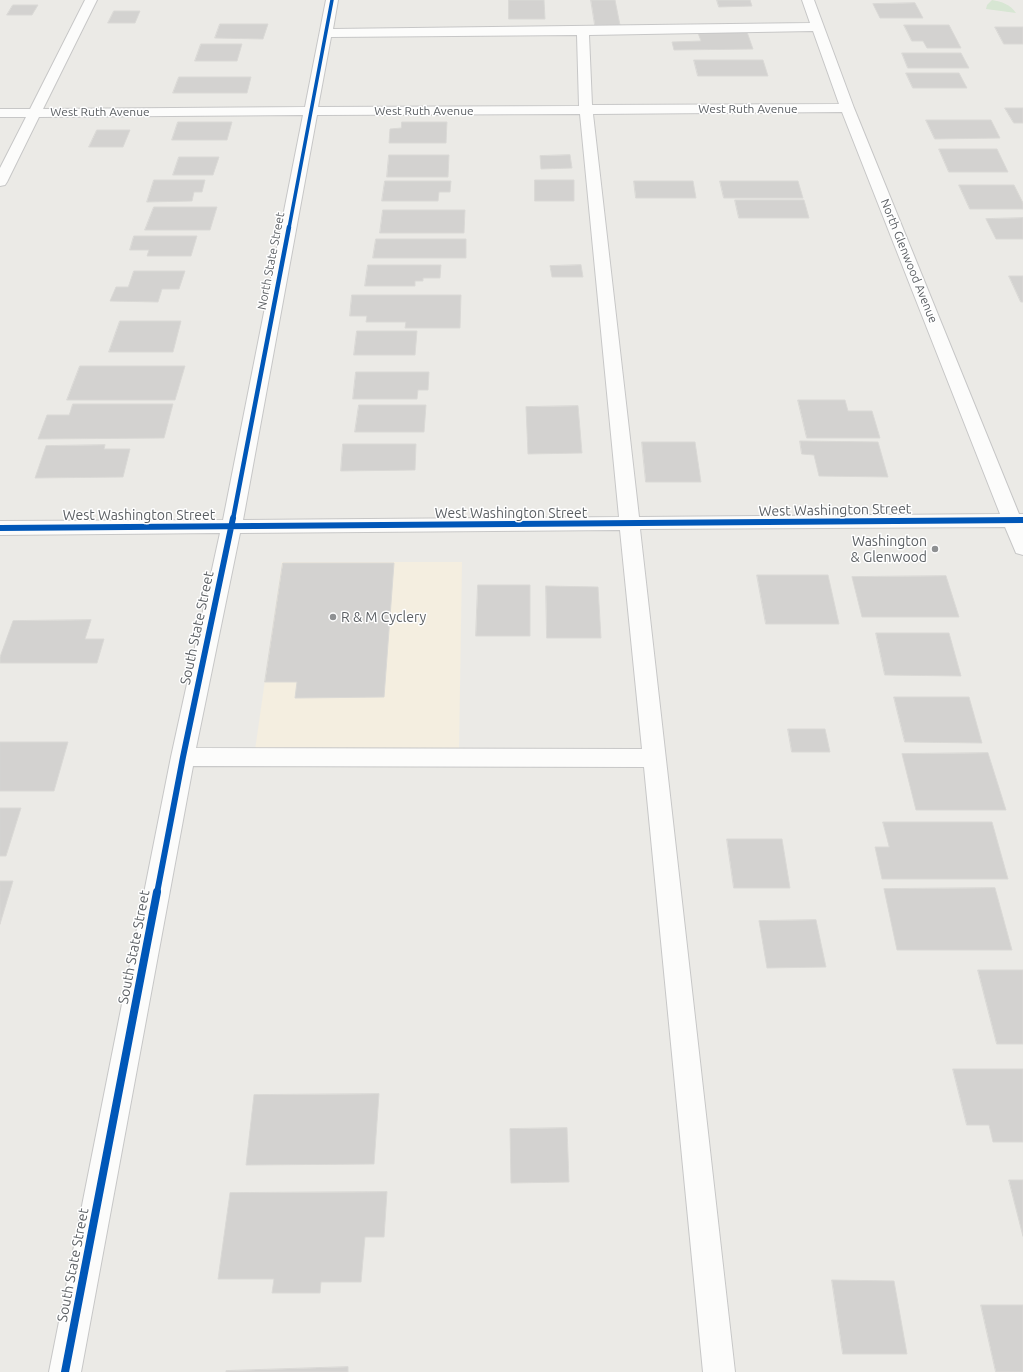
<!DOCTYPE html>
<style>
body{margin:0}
canvas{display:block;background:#ebeae6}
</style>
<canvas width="1023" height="1372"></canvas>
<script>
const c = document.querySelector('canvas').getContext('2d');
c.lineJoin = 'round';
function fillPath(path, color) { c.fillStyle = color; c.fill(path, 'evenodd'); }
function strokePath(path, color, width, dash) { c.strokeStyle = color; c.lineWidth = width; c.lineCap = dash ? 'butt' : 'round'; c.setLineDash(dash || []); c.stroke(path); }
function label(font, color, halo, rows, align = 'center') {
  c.font = font + ' Ubuntu,sans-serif'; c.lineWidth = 3; c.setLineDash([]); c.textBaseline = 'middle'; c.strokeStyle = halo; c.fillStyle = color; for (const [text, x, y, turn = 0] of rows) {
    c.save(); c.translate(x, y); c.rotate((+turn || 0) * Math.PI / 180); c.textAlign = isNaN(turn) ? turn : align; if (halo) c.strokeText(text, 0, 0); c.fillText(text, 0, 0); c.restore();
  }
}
fillPath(new Path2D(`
 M 282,562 L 462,562 L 459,748 L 255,750 Z`), '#f4eee0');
fillPath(new Path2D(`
 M 992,0 C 1002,2 1010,4 1016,13 L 986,9 L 987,5 Z`), '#d7e6d3');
const building = new Path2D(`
 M 509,0 L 544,0 L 545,19 L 509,19 Z
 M 591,0 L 615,0 L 620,25 L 595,25 Z
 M 717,0 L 750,0 L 752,6 L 719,7 Z
 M 915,3 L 923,18 L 880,18 L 873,4 Z
 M 13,5 L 38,5 L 32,15 L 7,15 Z
 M 114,11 L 140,11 L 135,23 L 108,23 Z
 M 220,24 L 268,24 L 263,39 L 215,38 Z
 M 904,25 L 949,25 L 961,48 L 927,48 L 923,41 L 912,41 Z
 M 995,27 L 1023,27 L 1023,44 L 1004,44 Z
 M 747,32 L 753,49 L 674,50 L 672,42 L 701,41 L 698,33 Z
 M 201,44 L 242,44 L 237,61 L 195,61 Z
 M 902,53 L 961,53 L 969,68 L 908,68 Z
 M 694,60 L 763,60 L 768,76 L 698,76 Z
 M 906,73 L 959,73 L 967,88 L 913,88 Z
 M 179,77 L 251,77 L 247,93 L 173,93 Z
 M 1005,108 L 1023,108 L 1023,123 L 1014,123 Z
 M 926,120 L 991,120 L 1000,138 L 935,139 Z
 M 178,122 L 232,122 L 227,140 L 172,140 Z
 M 402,122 L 447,122 L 446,143 L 389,143 L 390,129 L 401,128 Z
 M 97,130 L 130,130 L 123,147 L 89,147 Z
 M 939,149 L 997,149 L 1008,172 L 949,172 Z
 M 389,155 L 449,155 L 448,177 L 387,177 Z
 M 570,155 L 572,168 L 541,169 L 540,156 Z
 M 179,157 L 219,157 L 213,175 L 173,175 Z
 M 154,180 L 205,180 L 202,192 L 194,192 L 192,201 L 147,202 Z
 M 535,180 L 574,180 L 574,201 L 535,201 Z
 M 385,181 L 451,181 L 450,192 L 439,192 L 438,201 L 382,201 Z
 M 634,181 L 693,181 L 696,198 L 636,198 Z
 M 720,181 L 798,181 L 803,198 L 724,198 Z
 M 959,185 L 1014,185 L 1023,203 L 1023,209 L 970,209 Z
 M 735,200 L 804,200 L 809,218 L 739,218 Z
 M 154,207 L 217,207 L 210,230 L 145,230 Z
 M 383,210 L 465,210 L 464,233 L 380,233 Z
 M 1023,218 L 1023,239 L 996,239 L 986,219 Z
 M 134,236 L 197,236 L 191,256 L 147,256 L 149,250 L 130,250 Z
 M 376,239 L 466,239 L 466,258 L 373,258 Z
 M 368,265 L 441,265 L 440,278 L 423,278 L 423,281 L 415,281 L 415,286 L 365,286 Z
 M 581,265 L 583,277 L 552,277 L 550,266 Z
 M 134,271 L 185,271 L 179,289 L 162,289 L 158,302 L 110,301 L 116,287 L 128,287 Z
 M 1009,276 L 1023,276 L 1023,302 L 1021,302 Z
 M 352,295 L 461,295 L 460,328 L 405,328 L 406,322 L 366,322 L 367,316 L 350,316 Z
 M 120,321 L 181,321 L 173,352 L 109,352 Z
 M 357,331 L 417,331 L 415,355 L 354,355 Z
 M 80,366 L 185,366 L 175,400 L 67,400 Z
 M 356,372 L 429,372 L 428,390 L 418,390 L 417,399 L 353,399 Z
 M 798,400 L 845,400 L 848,411 L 872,411 L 880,438 L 807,438 Z
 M 73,404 L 173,404 L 164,438 L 38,439 L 47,415 L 69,415 Z
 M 359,405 L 426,405 L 424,432 L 355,432 Z
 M 578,406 L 582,453 L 528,454 L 526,407 Z
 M 800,441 L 878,442 L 888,477 L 819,476 L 814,455 L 802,454 Z
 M 642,442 L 695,442 L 701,482 L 646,482 Z
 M 343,444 L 416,444 L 415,470 L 341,471 Z
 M 105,445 L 104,449 L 130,449 L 123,477 L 35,478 L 46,446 Z
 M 283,563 L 394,563 L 384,697 L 295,698 L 297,682 L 265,682 Z
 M 757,575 L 828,575 L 839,624 L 766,624 Z
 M 946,576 L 959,617 L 862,617 L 852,577 Z
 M 478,585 L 530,585 L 530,636 L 476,636 Z
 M 546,586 L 598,587 L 601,638 L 547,638 Z
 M 91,620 L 85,639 L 104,639 L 97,663 L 0,663 L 0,657 L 13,621 Z
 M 876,633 L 949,633 L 961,676 L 885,675 Z
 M 894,697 L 969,697 L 982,743 L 905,742 Z
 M 788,729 L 825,729 L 830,752 L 792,752 Z
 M 0,742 L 68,742 L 54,791 L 0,791 Z
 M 988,753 L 1006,810 L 916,810 L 902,754 Z
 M 0,808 L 21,808 L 6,856 L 0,856 Z
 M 883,822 L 992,822 L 1008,879 L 882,879 L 875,847 L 889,847 Z
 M 727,839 L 782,839 L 790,888 L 734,888 Z
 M 0,881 L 13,881 L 0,924 Z
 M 995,888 L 1012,950 L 897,950 L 884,889 Z
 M 816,920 L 826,967 L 767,968 L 759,921 Z
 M 978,970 L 1023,970 L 1023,1044 L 997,1044 Z
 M 953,1069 L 1023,1069 L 1023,1142 L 993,1142 L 989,1125 L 967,1125 Z
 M 379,1094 L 374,1164 L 246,1165 L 254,1095 Z
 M 567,1128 L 569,1182 L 511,1183 L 510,1129 Z
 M 1009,1180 L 1023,1180 L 1023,1236 Z
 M 387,1192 L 384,1237 L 365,1237 L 361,1282 L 321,1282 L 320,1293 L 272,1293 L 274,1279 L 218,1279 L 230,1193 Z
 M 832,1280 L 894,1281 L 907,1354 L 843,1354 Z
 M 981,1305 L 1023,1305 L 1023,1372 L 996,1372 Z
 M 348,1367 L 348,1372 L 226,1372 L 226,1371 Z`);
fillPath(building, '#d3d2d0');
strokePath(building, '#dad9d6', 1);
const minor = new Path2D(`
 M 85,0 L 97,0 L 43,109 L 305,107 L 326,0 L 338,0 L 333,29 L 810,23 L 802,0 L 814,0 L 854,108 L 1019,514 L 1023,514 L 1023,555 L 1016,553 L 1005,527 L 640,529 L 735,1372 L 703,1372 L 644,767 L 193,766 L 81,1372 L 49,1372 L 171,757 L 220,533 L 0,535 L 0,521 L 223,520 L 303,115 L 39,117 L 7,182 L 5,185 L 0,186 L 0,168 L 26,117 L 0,117 L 0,109 L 30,109 ZM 813,31 L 839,104 L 592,105 L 589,35 ZM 577,35 L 579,106 L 318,107 L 331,37 ZM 842,112 L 1000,514 L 639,517 L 593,114 ZM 580,114 L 619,517 L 243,520 L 317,115 ZM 620,530 L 642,749 L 196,748 L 240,533 Z`);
strokePath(minor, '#c7c7c7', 2);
fillPath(minor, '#fcfcfb');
strokePath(new Path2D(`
 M 289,228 L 332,0`), '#0057b8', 3.5);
strokePath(new Path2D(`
 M 233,519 L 289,227`), '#0057b8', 4.5);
strokePath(new Path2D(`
 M 0,528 L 1023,520
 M 157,893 L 183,757 L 233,518`), '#0057b8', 6);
strokePath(new Path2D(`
 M 65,1372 L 157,892`), '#0057b8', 8);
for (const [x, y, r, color] of [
 [935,549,4,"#8e9092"],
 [333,617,4,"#8e9092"]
]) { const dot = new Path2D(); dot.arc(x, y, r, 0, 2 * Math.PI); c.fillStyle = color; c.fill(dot); strokePath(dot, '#fff', 1.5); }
label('12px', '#5c6064', '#fff', [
 ["West Ruth Avenue",748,109],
 ["West Ruth Avenue",424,111],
 ["West Ruth Avenue",100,112],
 ["North State Street",271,261,-79],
 ["North Glenwood Avenue",909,261,68]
]);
label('14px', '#5c6064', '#fff', [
 ["West Washington Street",835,510,-1],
 ["West Washington Street",511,513],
 ["West Washington Street",139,515],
 ["South State Street",197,628,-78],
 ["South State Street",134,947,-79],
 ["South State Street",73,1265,-79]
]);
label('14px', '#5c6064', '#fff', [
 ["Washington",927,541],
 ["& Glenwood",927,557],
 ["R & M Cyclery",341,617,"left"]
], 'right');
</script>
